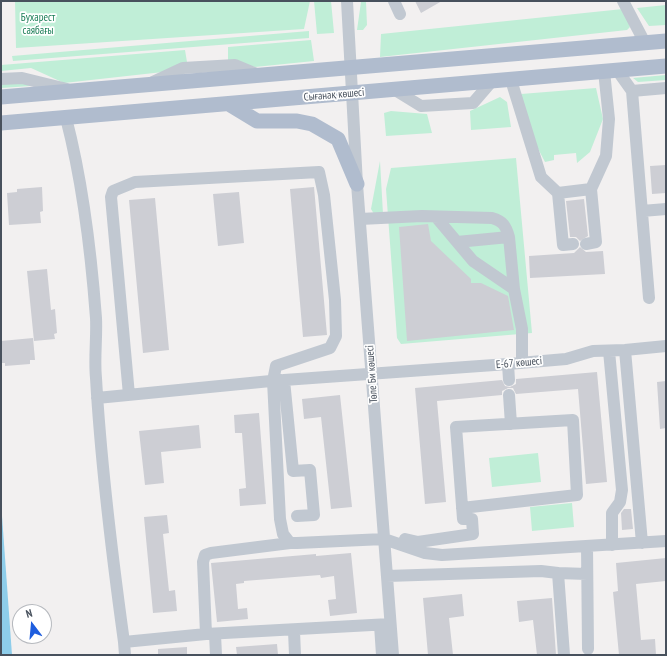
<!DOCTYPE html>
<meta charset="utf-8">
<style>
body{margin:0}
#map{position:relative;width:667px;height:656px;overflow:hidden;background:#f2f0f0;font-family:"PT Sans Narrow",sans-serif}
canvas{display:block}
.frame{position:absolute;inset:0;border:2px solid #48515d;pointer-events:none}
.north{position:absolute;left:12px;top:604px;width:40px;height:40px;box-sizing:border-box;background:#fff;border:1px solid #b6b9be;border-radius:50%;rotate:344deg;font-size:11px;font-weight:700;line-height:16px;text-align:center;color:#48515d}
.north::after{content:'';display:block;margin:auto;width:14px;height:18px;background:#1e5dde;clip-path:polygon(50% 0,100% 100%,50% 72%,0 100%)}
</style>
<div id="map">
<canvas width="667" height="656"></canvas>
<div class="frame"></div>
<div class="north">N</div>
</div>
<script>
const c = document.querySelector('canvas').getContext('2d');
c.lineJoin = 'round';
function fillPath(path, color) { c.fillStyle = color; c.fill(path, 'evenodd'); }
function strokePath(path, color, width, dash) { c.strokeStyle = color; c.lineWidth = width; c.lineCap = dash ? 'butt' : 'round'; c.setLineDash(dash || []); c.stroke(path); }
function label(font, color, halo, rows, align = 'center') {
  c.font = font + ' "PT Sans Narrow",sans-serif'; c.lineWidth = 3.5; c.setLineDash([]); c.textBaseline = 'middle'; c.strokeStyle = halo; c.fillStyle = color; for (const [text, x, y, turn = 0] of rows) {
    c.save(); c.translate(x, y); c.rotate((+turn || 0) * Math.PI / 180); c.textAlign = isNaN(turn) ? turn : align; if (halo) c.strokeText(text, 0, 0); c.fillText(text, 0, 0); c.restore();
  }
}
fillPath(new Path2D(`
 M 15,1 L 310,1 L 304,29 L 16,48 Z
 M 314,1 L 331,1 L 334,33 L 317,34 Z
 M 361,2 L 366,2 L 367,25 L 363,30 L 357,30 Z
 M 666,5 L 666,25 L 649,26 L 637,8 Z
 M 623,9 L 630,27 L 627,30 L 380,57 L 381,34 Z
 M 309,31 L 309,38 L 13,61 L 12,56 Z
 M 311,40 L 314,61 L 255,67 L 228,60 L 228,47 Z
 M 185,50 L 187,62 L 163,72 L 64,83 L 31,68 L 1,71 L 1,65 Z
 M 666,75 L 666,80 L 638,82 L 633,78 Z
 M 22,81 L 31,86 L 1,88 L 1,83 Z
 M 596,88 L 603,119 L 590,152 L 577,163 L 576,153 L 554,155 L 554,160 L 545,162 L 534,141 L 521,94 Z
 M 500,97 L 507,102 L 511,127 L 471,130 L 470,111 Z
 M 391,111 L 427,114 L 432,133 L 386,136 L 384,113 Z
 M 516,158 L 532,333 L 401,344 L 397,338 L 386,189 L 391,168 Z
 M 380,161 L 383,214 L 374,214 L 371,209 Z
 M 538,453 L 541,482 L 492,487 L 489,458 Z
 M 572,503 L 574,527 L 532,531 L 530,507 Z`), '#c0eed7');
fillPath(new Path2D(`
 M 1,502 L 12,655 L 1,655 Z`), '#8ecdea');
fillPath(new Path2D(`
 M 415,1 L 442,1 L 421,13 Z
 M 666,165 L 666,193 L 652,194 L 650,166 Z
 M 42,187 L 43,211 L 40,212 L 41,223 L 9,225 L 7,193 L 17,192 L 17,189 Z
 M 314,187 L 327,335 L 303,337 L 290,189 Z
 M 239,192 L 244,243 L 218,246 L 213,194 Z
 M 155,198 L 169,350 L 143,353 L 129,200 Z
 M 584,199 L 588,236 L 580,241 L 576,237 L 570,237 L 566,201 Z
 M 428,224 L 431,241 L 471,279 L 471,283 L 481,283 L 508,296 L 514,330 L 407,341 L 399,227 Z
 M 580,247 L 586,252 L 603,251 L 605,274 L 530,278 L 529,256 L 574,253 Z
 M 47,269 L 51,310 L 55,309 L 57,333 L 54,334 L 55,339 L 34,341 L 27,271 Z
 M 33,338 L 35,360 L 30,360 L 30,364 L 5,366 L 5,363 L 1,363 L 1,341 Z
 M 597,372 L 607,482 L 586,484 L 578,389 L 516,394 L 513,388 L 508,388 L 502,391 L 502,395 L 437,401 L 446,502 L 425,504 L 415,388 L 502,380 L 505,386 L 510,387 L 516,384 L 516,379 Z
 M 666,381 L 666,428 L 660,429 L 657,382 Z
 M 340,395 L 352,507 L 331,509 L 321,417 L 304,419 L 302,399 Z
 M 259,413 L 266,504 L 240,506 L 239,489 L 246,488 L 242,433 L 235,433 L 234,415 Z
 M 199,425 L 201,448 L 161,452 L 164,483 L 145,485 L 139,431 Z
 M 624,509 L 631,509 L 633,529 L 622,530 L 621,513 Z
 M 167,515 L 169,533 L 163,534 L 169,591 L 175,590 L 177,611 L 153,613 L 144,517 Z
 M 351,553 L 357,613 L 330,616 L 328,600 L 336,599 L 334,576 L 321,578 L 320,575 L 244,581 L 244,583 L 236,584 L 238,609 L 247,608 L 248,619 L 217,622 L 211,563 L 316,554 L 316,556 Z
 M 666,558 L 666,581 L 636,584 L 641,640 L 655,639 L 656,655 L 619,655 L 613,592 L 618,591 L 616,563 Z
 M 462,594 L 464,616 L 449,618 L 453,655 L 428,655 L 423,598 Z
 M 552,598 L 556,655 L 537,655 L 533,620 L 519,622 L 517,601 Z
 M 277,644 L 278,655 L 237,655 L 236,647 Z
 M 187,647 L 187,655 L 158,655 L 158,649 Z`), '#cdced4');
strokePath(new Path2D(`
 M 347,1 L 357,184 L 393,655
 M 394,1 L 400,14
 M 623,1 L 645,43
 M 617,70 L 632,91 L 666,88
 M 1,79 L 22,78 L 67,89
 M 511,80 L 541,177 L 558,193 L 591,189 L 606,156 L 609,119 L 604,71
 M 153,82 L 183,68 L 235,65 L 259,75
 M 395,90 L 421,106 L 473,103 L 492,81
 M 632,91 L 649,298
 M 66,118 C 83,183 91,251 96,318 C 97,338 94,358 96,378 C 101,466 112,555 124,642
 M 558,193 L 563,245 L 573,244
 M 642,211 L 666,209
 M 360,219 L 422,216 L 492,218 C 503,221 506,226 509,237 L 457,242 L 436,217
 M 509,237 L 514,289
 M 457,242 L 473,261 L 514,289 L 522,329 L 522,363
 M 586,244 L 596,242 L 591,189
 M 625,350 L 642,543
 M 609,351 L 622,490 L 620,502 L 612,513 L 612,545
 M 508,364 L 509,380
 M 129,395 L 111,197 L 113,191 L 135,182 L 319,172 L 324,195 L 335,300 L 336,336 L 330,348 L 276,366 L 273,381 L 280,519 L 283,534 L 290,543 L 297,543 L 384,539 L 425,553 L 442,555 L 666,541
 M 509,395 L 511,424
 M 97,398 L 281,380
 M 297,516 L 314,515 L 310,470 L 293,471 L 284,380 L 508,364 L 566,359 L 593,351 L 625,350 L 666,346
 M 405,539 L 418,542 L 473,534 L 472,519 L 463,519 L 456,427 L 573,420 L 577,495 L 462,508
 M 587,546 L 588,649
 M 558,573 L 587,574
 M 387,576 L 541,571 L 558,573 L 564,655
 M 380,625 L 382,655
 M 294,631 L 295,655
 M 206,634 L 203,562 L 205,555 L 211,553 L 290,543
 M 215,634 L 216,655
 M 125,655 L 124,642 L 206,634 L 390,624`), '#c1c8d1', 12);
strokePath(new Path2D(`
 M 1,97 L 666,41
 M 229,104 L 257,121 L 297,121 L 312,124 L 338,139 L 357,184
 M 1,123 L 666,66`), '#b0bcce', 15);
label('11px', '#1a7d56', '#fff', [
 ["Бухарест",38,18],
 ["саябағы",38,31]
]);
label('11px', '#48515d', '#fff', [
 ["Сығанақ көшесі",334,95,-5],
 ["Е-67 көшесі",519,363,-5],
 ["Төле Би көшесі",372,374,-94]
]);
</script>
